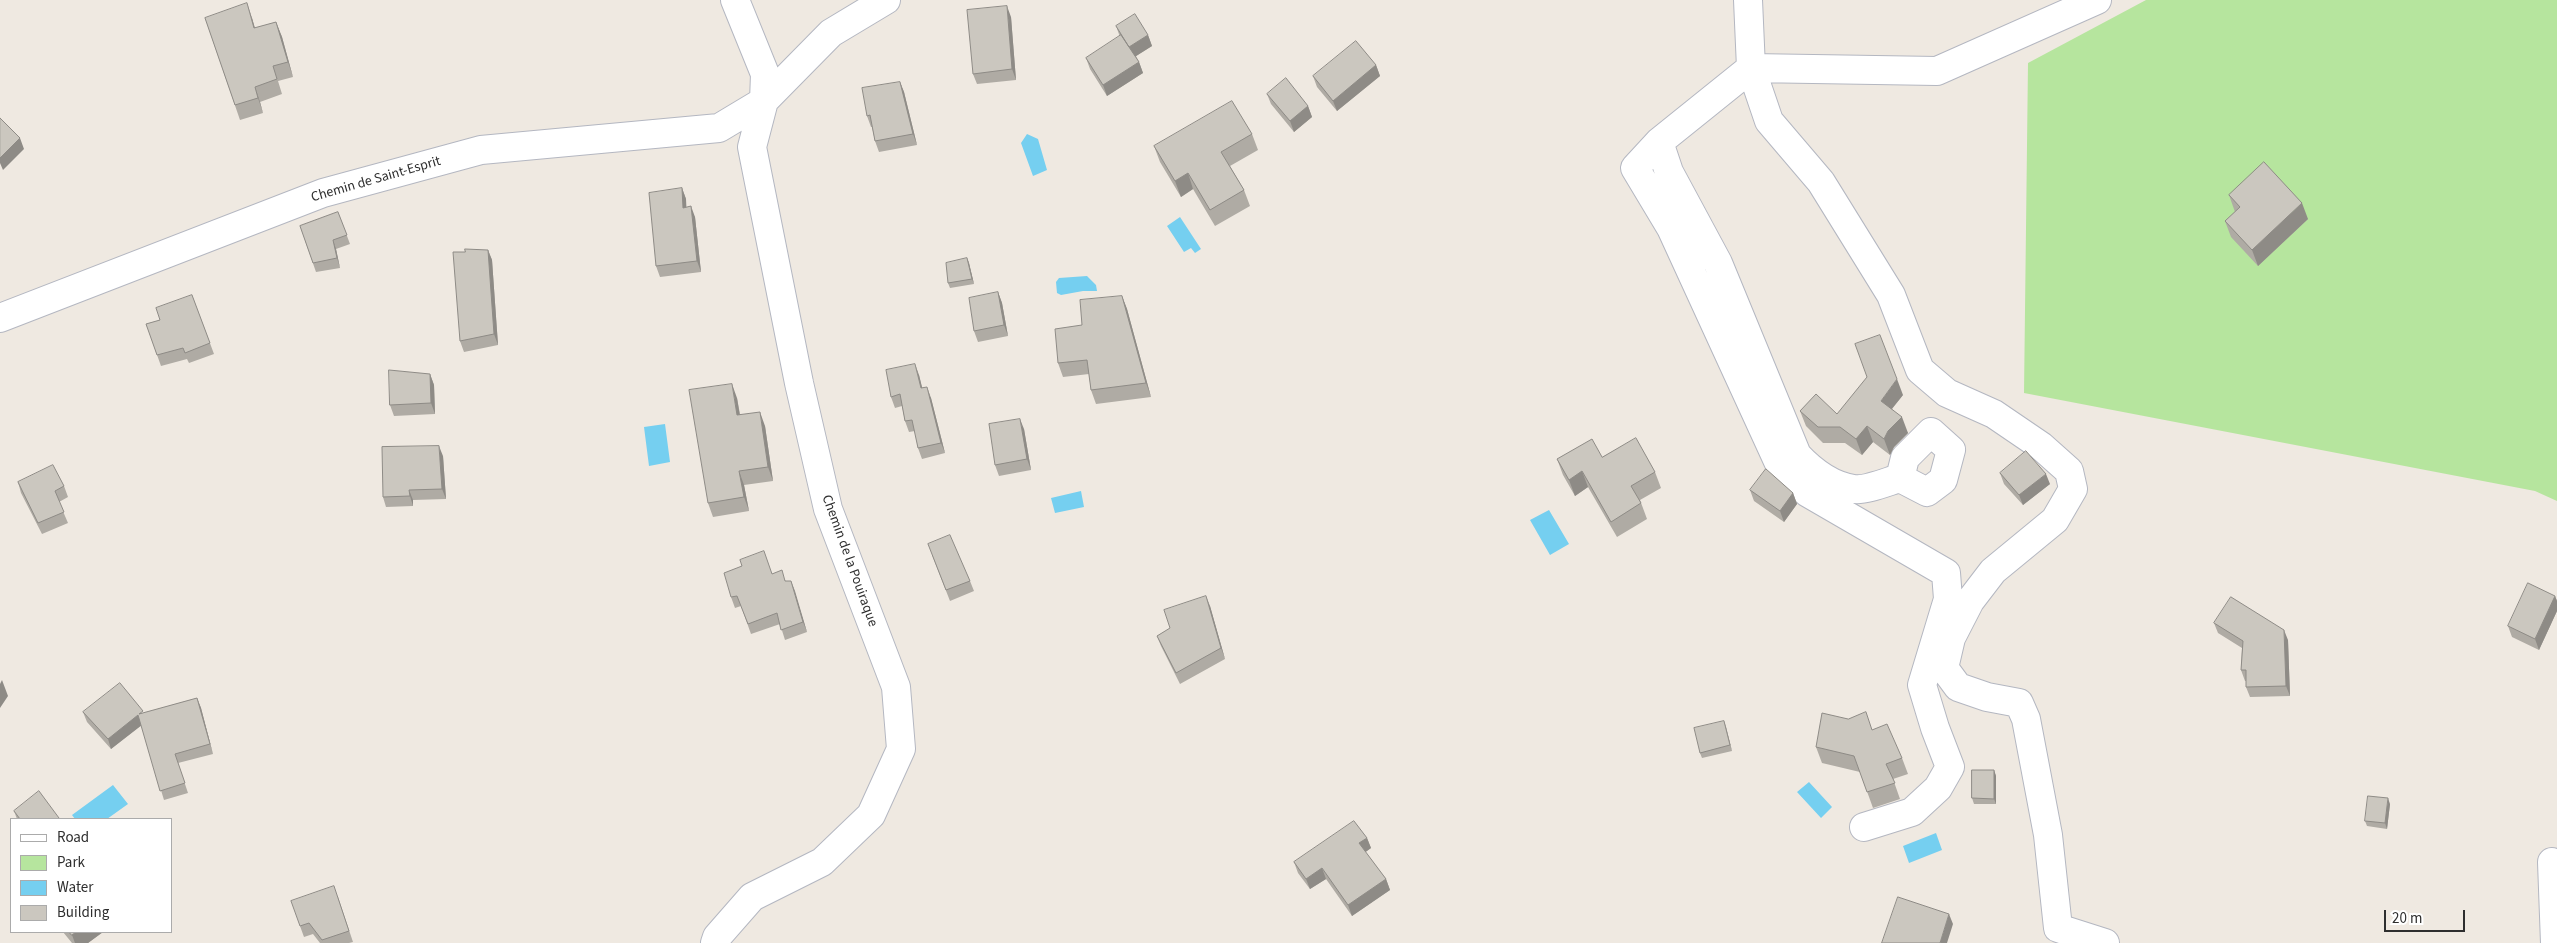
<!DOCTYPE html>
<style>
body{margin:0}
#map{position:relative;width:2557px;height:943px;overflow:hidden;background:#efe9e1;font-family:"Source Sans 3",sans-serif}
canvas{display:block}
.legend{position:absolute;left:10px;top:818px;width:162px;height:115px;box-sizing:border-box;background:#fff;border:1px solid #ababab;margin:0;padding:6px 9px;list-style:none;font-size:15px;color:#2e2e2e}
.legend li{display:flex;align-items:center;gap:10px;height:25px}
.legend b{width:25px;border:1px solid #ababab}
.scale{position:absolute;left:2384px;top:910px;width:81px;height:22px;box-sizing:border-box;border:2px solid #2e2e2e;border-top:0;padding-left:6px;font-size:15px;line-height:18px;white-space:nowrap;color:#2e2e2e;-webkit-text-stroke:4px #fff;paint-order:stroke}
</style>
<div id="map">
<canvas width="2557" height="943"></canvas>
<ul class="legend">
<li><b style="height:6px;background:#fff"></b>Road</li>
<li><b style="height:14px;background:#b6e59e"></b>Park</li>
<li><b style="height:14px;background:#75cff0"></b>Water</li>
<li><b style="height:14px;background:#cbc7bf"></b>Building</li>
</ul>
<div class="scale">20 m</div>
</div>
<script>
const c = document.querySelector('canvas').getContext('2d');
c.lineJoin = 'round';
function fillPath(path, color) { c.fillStyle = color; c.fill(path, 'evenodd'); }
function strokePath(path, color, width, dash) { c.strokeStyle = color; c.lineWidth = width; c.lineCap = dash ? 'butt' : 'round'; c.setLineDash(dash || []); c.stroke(path); }
function label(font, color, halo, rows, align = 'center') {
  c.font = font + ' "Source Sans 3",sans-serif'; c.lineWidth = 4; c.setLineDash([]); c.textBaseline = 'middle'; c.strokeStyle = halo; c.fillStyle = color; for (const [text, x, y, turn = 0] of rows) {
    c.save(); c.translate(x, y); c.rotate((+turn || 0) * Math.PI / 180); c.textAlign = isNaN(turn) ? turn : align; if (halo) c.strokeText(text, 0, 0); c.fillText(text, 0, 0); c.restore();
  }
}
fillPath(new Path2D(`
 M 2146,0 L 2557,0 L 2557,501 L 2535,491 L 2024,393 L 2028,63 Z`), '#b6e59e');
fillPath(new Path2D(`
 M 1027,134 L 1038,139 L 1047,170 L 1033,176 L 1021,143 Z
 M 1180,217 L 1201,249 L 1195,253 L 1191,248 L 1184,252 L 1167,226 Z
 M 1087,276 L 1096,285 L 1097,291 L 1083,291 L 1061,295 L 1057,293 L 1056,282 L 1059,278 Z
 M 665,424 L 670,462 L 649,466 L 644,427 Z
 M 1081,491 L 1084,507 L 1055,513 L 1051,498 Z
 M 1549,510 L 1569,544 L 1550,555 L 1530,520 Z
 M 1809,782 L 1832,807 L 1821,818 L 1797,792 Z
 M 113,785 L 128,804 L 107,819 L 75,819 L 72,815 Z
 M 1936,833 L 1942,850 L 1909,863 L 1903,846 Z`), '#75cff0');
const minor = new Path2D(`
 M 1748,0 L 1751,68 L 1937,71 L 2097,0
 M 1659,142 L 1669,172 L 1718,263 L 1797,455 C 1812,471 1832,486 1854,489 C 1865,491 1889,481 1900,478 L 1927,492 L 1943,480 L 1951,450 L 1931,432 L 1905,458 L 1900,478
 M 0,318 L 323,193 L 481,150 L 719,128 L 764,101 L 831,33 L 886,0
 M 1864,827 L 1912,812 L 1938,788 L 1950,767 L 1935,728 L 1922,685 L 1948,599 L 1946,573 L 1808,493 L 1782,470 L 1671,228 L 1635,168 L 1659,142 L 1751,68 L 1769,121 L 1821,182 L 1891,295 L 1920,370 L 1947,393 L 1994,414 L 2041,446 L 2069,471 L 2073,489 L 2055,520 L 1993,571 L 1970,601 L 1951,638 L 1944,668 L 1958,687 L 1987,697 L 2019,703 L 2026,719 L 2048,835 L 2058,928 L 2105,943
 M 715,943 L 717,937 L 752,897 L 822,862 L 871,815 L 901,749 L 896,687 L 828,509 L 799,383 L 752,147 L 764,101 L 765,74 L 735,0
 M 2555,943 L 2552,862 L 2557,864`);
strokePath(minor, '#b4b7c1', 30);
strokePath(minor, '#fff', 28);
fillPath(new Path2D(`
 M 1011,17 L 1016,80 L 977,84 L 973,74 Z
 M 205,18 L 252,18 L 255,28 L 276,22 L 282,37 L 293,77 L 278,81 L 282,94 L 260,102 L 263,113 L 240,120 Z
 M 1116,26 L 1148,35 L 1152,46 L 1136,56 L 1139,62 L 1143,73 L 1107,96 L 1090,69 L 1086,58 L 1120,37 Z
 M 1376,65 L 1380,76 L 1337,111 L 1317,87 L 1313,76 Z
 M 900,82 L 904,92 L 917,145 L 879,152 L 875,141 L 872,127 L 871,127 L 867,116 Z
 M 1267,94 L 1308,106 L 1312,117 L 1294,132 L 1271,104 Z
 M 1252,134 L 1258,150 L 1230,166 L 1244,190 L 1250,206 L 1215,226 L 1193,189 L 1181,197 L 1160,162 L 1154,146 Z
 M 682,188 L 686,199 L 686,207 L 695,217 L 701,272 L 660,277 L 656,266 Z
 M 2229,195 L 2308,219 L 2258,266 L 2231,237 L 2225,221 L 2235,212 Z
 M 338,212 L 350,244 L 336,249 L 340,268 L 316,272 L 300,226 Z
 M 488,250 L 492,260 L 498,345 L 464,352 L 460,341 L 465,252 Z
 M 967,258 L 969,263 L 974,284 L 950,288 L 948,283 Z
 M 998,292 L 1002,303 L 1008,336 L 978,342 L 974,331 Z
 M 192,295 L 214,354 L 189,363 L 187,359 L 161,366 L 146,324 L 160,320 Z
 M 1122,296 L 1127,309 L 1151,397 L 1096,404 L 1091,390 L 1089,374 L 1063,377 L 1058,363 Z
 M 430,374 L 434,385 L 435,414 L 394,416 L 390,405 Z
 M 919,375 L 922,388 L 931,398 L 945,453 L 922,459 L 918,448 L 915,431 L 909,432 L 905,421 L 902,406 L 895,408 L 891,397 Z
 M 1903,395 L 1892,409 L 1908,433 L 1894,447 L 1890,455 L 1873,442 L 1862,455 L 1845,443 L 1823,443 L 1806,426 L 1800,411 L 1837,414 Z
 M 737,398 L 740,414 L 765,426 L 773,481 L 744,485 L 749,511 L 713,517 L 708,503 Z
 M 1024,429 L 1031,470 L 999,476 L 995,465 Z
 M 443,456 L 446,499 L 413,500 L 413,506 L 386,507 L 383,497 Z
 M 1557,459 L 1655,472 L 1661,488 L 1640,500 L 1647,519 L 1617,537 L 1588,487 L 1575,496 L 1563,475 Z
 M 2000,473 L 2050,484 L 2023,505 L 2004,484 Z
 M 18,482 L 64,486 L 68,497 L 59,502 L 68,523 L 42,534 L 21,493 Z
 M 1750,490 L 1793,493 L 1797,504 L 1784,522 L 1754,501 Z
 M 932,555 L 970,581 L 974,591 L 950,601 Z
 M 772,574 L 786,581 L 791,581 L 807,632 L 785,640 L 780,624 L 751,634 L 741,606 L 735,608 L 731,597 Z
 M 2555,596 L 2557,601 L 2557,611 L 2539,650 L 2512,637 L 2508,626 Z
 M 1210,606 L 1225,659 L 1180,684 L 1161,646 L 1157,636 Z
 M 2214,623 L 2288,640 L 2290,696 L 2250,697 L 2246,687 L 2246,681 L 2245,681 L 2241,670 L 2242,648 L 2218,633 Z
 M 197,698 L 201,708 L 213,754 L 178,763 L 188,793 L 164,800 L 141,725 L 111,749 L 87,722 L 83,712 L 144,713 Z
 M 1724,721 L 1732,751 L 1702,758 L 1700,753 Z
 M 1872,730 L 1902,758 L 1908,774 L 1893,779 L 1900,799 L 1873,808 L 1860,772 L 1822,763 L 1816,747 Z
 M 1994,770 L 1996,776 L 1996,804 L 1974,804 L 1972,798 Z
 M 2390,804 L 2387,829 L 2367,826 L 2365,821 Z
 M 14,811 L 60,819 L 17,819 Z
 M 1367,838 L 1371,848 L 1365,852 L 1386,879 L 1390,890 L 1352,916 L 1326,879 L 1310,889 L 1298,873 L 1294,862 Z
 M 338,897 L 353,942 L 349,943 L 320,943 L 313,934 L 304,937 L 300,926 Z
 M 63,932 L 103,932 L 88,943 L 72,943 Z`), '#afaba4');
fillPath(new Path2D(`
 M 247,3 L 252,18 L 259,43 L 254,28 Z
 M 1007,6 L 1011,17 L 1016,80 L 1012,69 Z
 M 276,22 L 282,37 L 293,77 L 288,62 Z
 M 1148,35 L 1152,46 L 1133,58 L 1129,47 Z
 M 1139,62 L 1143,73 L 1107,96 L 1103,85 Z
 M 1376,65 L 1380,76 L 1337,111 L 1333,101 Z
 M 900,82 L 904,92 L 917,145 L 913,134 Z
 M 255,87 L 260,102 L 263,113 L 258,98 Z
 M 1308,106 L 1312,117 L 1294,132 L 1290,121 Z
 M 20,138 L 24,149 L 3,170 L 0,163 L 0,158 Z
 M 1188,173 L 1193,189 L 1181,197 L 1175,181 Z
 M 682,188 L 686,199 L 687,219 L 683,208 Z
 M 2302,203 L 2308,219 L 2258,266 L 2252,250 Z
 M 691,206 L 695,217 L 701,272 L 697,261 Z
 M 333,240 L 336,249 L 340,268 L 337,258 Z
 M 488,250 L 492,260 L 498,345 L 494,334 Z
 M 967,258 L 969,263 L 974,284 L 972,279 Z
 M 998,292 L 1002,303 L 1008,336 L 1004,325 Z
 M 1122,296 L 1127,309 L 1151,397 L 1146,383 Z
 M 915,364 L 919,375 L 925,399 L 921,388 Z
 M 430,374 L 434,385 L 435,414 L 431,403 Z
 M 1897,379 L 1903,395 L 1886,416 L 1881,401 Z
 M 732,384 L 737,398 L 742,429 L 737,415 Z
 M 927,387 L 931,398 L 945,453 L 941,443 Z
 M 760,412 L 765,426 L 773,481 L 768,467 Z
 M 1902,417 L 1908,433 L 1894,447 L 1890,455 L 1884,439 L 1888,431 Z
 M 1020,419 L 1024,429 L 1031,470 L 1027,459 Z
 M 1867,426 L 1873,442 L 1862,455 L 1856,439 Z
 M 439,446 L 443,456 L 446,499 L 442,489 Z
 M 739,471 L 744,485 L 749,511 L 744,497 Z
 M 1582,471 L 1588,487 L 1575,496 L 1569,480 Z
 M 2046,474 L 2050,484 L 2023,505 L 2019,495 Z
 M 409,490 L 413,500 L 413,506 L 410,496 Z
 M 1793,493 L 1797,504 L 1784,522 L 1780,511 Z
 M 791,581 L 795,591 L 807,632 L 803,622 Z
 M 1206,596 L 1210,606 L 1225,659 L 1221,648 Z
 M 2555,596 L 2557,601 L 2557,611 L 2539,650 L 2535,639 Z
 M 2284,630 L 2288,640 L 2290,696 L 2286,686 Z
 M 2,680 L 8,696 L 0,708 L 0,684 Z
 M 197,698 L 201,708 L 213,754 L 210,744 Z
 M 138,715 L 142,725 L 111,749 L 108,739 Z
 M 1724,721 L 1726,727 L 1732,751 L 1730,745 Z
 M 1994,770 L 1996,776 L 1996,804 L 1994,799 Z
 M 2388,798 L 2390,804 L 2387,829 L 2385,823 Z
 M 1367,838 L 1371,848 L 1363,854 L 1359,843 Z
 M 1322,868 L 1326,879 L 1310,889 L 1306,879 Z
 M 1386,879 L 1390,890 L 1352,916 L 1348,905 Z
 M 1949,914 L 1953,924 L 1947,943 L 1940,943 Z
 M 76,932 L 103,932 L 88,943 L 75,943 L 72,935 Z`), '#8e8b86');
const building = new Path2D(`
 M 247,3 L 254,28 L 276,22 L 288,62 L 273,66 L 277,79 L 255,87 L 258,98 L 235,105 L 205,18 Z
 M 1007,6 L 1012,69 L 973,74 L 967,10 Z
 M 1135,14 L 1148,35 L 1129,47 L 1116,26 Z
 M 1121,35 L 1139,62 L 1103,85 L 1086,58 Z
 M 1356,41 L 1376,65 L 1333,101 L 1313,76 Z
 M 1286,78 L 1308,106 L 1290,121 L 1267,94 Z
 M 900,82 L 913,134 L 875,141 L 870,115 L 867,116 L 862,88 Z
 M 1232,101 L 1252,134 L 1221,152 L 1244,190 L 1210,210 L 1188,173 L 1175,181 L 1154,146 Z
 M 0,118 L 20,138 L 0,158 Z
 M 2264,162 L 2302,203 L 2252,250 L 2225,221 L 2240,207 L 2229,195 Z
 M 682,188 L 683,208 L 691,206 L 697,261 L 656,266 L 649,193 Z
 M 338,212 L 347,235 L 333,240 L 337,258 L 313,263 L 300,226 Z
 M 465,249 L 488,250 L 494,334 L 460,341 L 453,252 L 465,252 Z
 M 967,258 L 972,279 L 948,283 L 946,263 Z
 M 998,292 L 1004,325 L 974,331 L 969,298 Z
 M 192,295 L 210,343 L 185,353 L 183,348 L 157,355 L 146,324 L 160,320 L 156,308 Z
 M 1122,296 L 1146,383 L 1091,390 L 1087,360 L 1058,363 L 1055,329 L 1082,325 L 1080,300 Z
 M 1880,335 L 1897,379 L 1881,401 L 1902,417 L 1888,431 L 1884,439 L 1867,426 L 1856,439 L 1840,427 L 1818,427 L 1800,411 L 1816,394 L 1837,414 L 1867,377 L 1855,344 Z
 M 915,364 L 921,388 L 927,387 L 941,443 L 918,448 L 912,420 L 905,421 L 900,394 L 891,397 L 886,370 Z
 M 389,370 L 430,374 L 431,403 L 390,405 Z
 M 732,384 L 737,415 L 760,412 L 768,467 L 739,471 L 744,497 L 708,503 L 689,390 Z
 M 1020,419 L 1027,459 L 995,465 L 989,424 Z
 M 1636,438 L 1655,472 L 1631,486 L 1641,503 L 1611,522 L 1582,471 L 1569,480 L 1557,459 L 1592,439 L 1602,457 Z
 M 439,446 L 442,489 L 409,490 L 410,496 L 383,497 L 382,447 Z
 M 2026,451 L 2046,474 L 2019,495 L 2000,473 Z
 M 53,465 L 64,486 L 55,491 L 64,512 L 38,523 L 18,482 Z
 M 1766,469 L 1793,493 L 1780,511 L 1750,490 Z
 M 950,535 L 970,581 L 946,590 L 928,544 Z
 M 764,551 L 772,574 L 782,570 L 785,581 L 791,581 L 803,622 L 781,630 L 777,613 L 748,624 L 737,596 L 731,597 L 724,573 L 742,566 L 740,560 Z
 M 2528,583 L 2555,596 L 2535,639 L 2508,626 Z
 M 1206,596 L 1221,648 L 1176,673 L 1157,636 L 1170,628 L 1164,610 Z
 M 2231,597 L 2284,630 L 2286,686 L 2246,687 L 2246,670 L 2241,670 L 2243,641 L 2214,623 Z
 M 120,683 L 143,711 L 139,714 L 197,698 L 210,744 L 175,754 L 185,783 L 160,791 L 138,715 L 108,739 L 83,712 Z
 M 1866,712 L 1872,730 L 1887,724 L 1902,758 L 1886,764 L 1895,783 L 1867,792 L 1854,756 L 1816,747 L 1822,713 L 1848,719 Z
 M 1724,721 L 1730,745 L 1700,753 L 1694,728 Z
 M 1972,770 L 1994,770 L 1994,799 L 1972,798 Z
 M 39,791 L 59,818 L 58,819 L 20,819 L 14,811 Z
 M 2368,796 L 2388,798 L 2385,823 L 2365,821 Z
 M 1354,821 L 1367,838 L 1359,843 L 1386,879 L 1348,905 L 1322,868 L 1306,879 L 1294,862 Z
 M 334,886 L 349,931 L 322,940 L 309,923 L 300,926 L 291,901 Z
 M 1898,897 L 1949,914 L 1940,943 L 1882,943 Z
 M 69,932 L 76,932 L 72,935 Z`);
fillPath(building, '#cbc7bf');
strokePath(building, '#8e8b86', 1);
label('14px', '#2e2e2e', '#fff', [
 ["Chemin de Saint-Esprit",376,180,-16],
 ["Chemin de la Pouiraque",849,561,70]
]);
</script>
